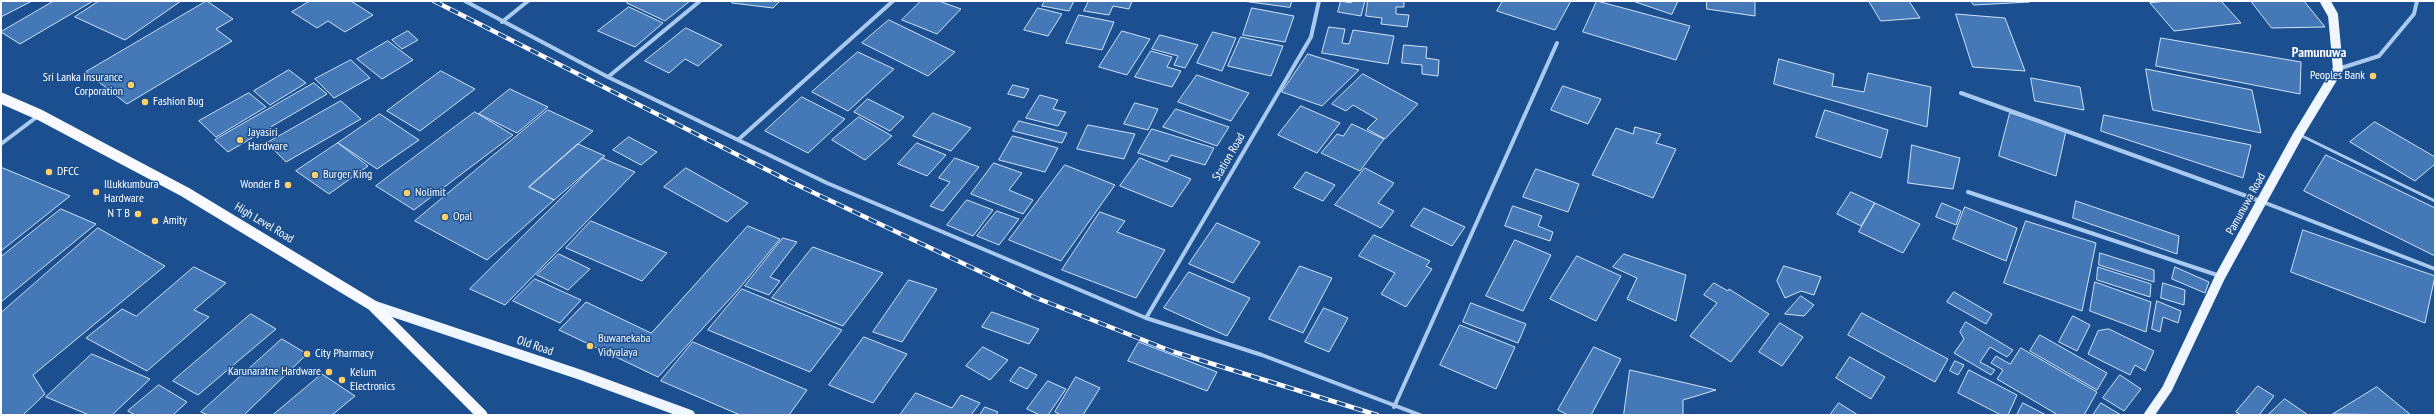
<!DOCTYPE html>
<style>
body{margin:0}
#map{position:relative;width:2436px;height:416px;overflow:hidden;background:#1b4f8f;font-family:"PT Sans Narrow",sans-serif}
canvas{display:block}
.frame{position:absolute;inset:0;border:2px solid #fff;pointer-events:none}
</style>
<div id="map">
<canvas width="2436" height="416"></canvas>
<div class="frame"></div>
</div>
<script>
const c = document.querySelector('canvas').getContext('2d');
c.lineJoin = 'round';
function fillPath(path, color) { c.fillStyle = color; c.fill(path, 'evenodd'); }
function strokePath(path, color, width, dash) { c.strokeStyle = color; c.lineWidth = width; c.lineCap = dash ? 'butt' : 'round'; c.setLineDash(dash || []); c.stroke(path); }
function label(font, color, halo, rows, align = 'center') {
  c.font = font + ' "PT Sans Narrow",sans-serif'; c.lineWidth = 3; c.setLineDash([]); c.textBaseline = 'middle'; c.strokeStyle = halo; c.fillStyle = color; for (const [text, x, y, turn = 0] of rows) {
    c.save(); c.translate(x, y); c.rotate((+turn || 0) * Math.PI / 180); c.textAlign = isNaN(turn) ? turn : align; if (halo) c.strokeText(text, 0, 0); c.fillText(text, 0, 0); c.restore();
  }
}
const building = new Path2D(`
 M 1,1 L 32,1 L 1,17 Z
 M 54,1 L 93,1 L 20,44 L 1,32 Z
 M 99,1 L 181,1 L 125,40 L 75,17 Z
 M 207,1 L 233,19 L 216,29 L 232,41 L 127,104 L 86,72 Z
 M 310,1 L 351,1 L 373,15 L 345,32 L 328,21 L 317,28 L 292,12 Z
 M 629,1 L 690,1 L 665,21 L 627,3 Z
 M 733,1 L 780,1 L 773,8 L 732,3 Z
 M 921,1 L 939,1 L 961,9 L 937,34 L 902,20 Z
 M 1045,1 L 1074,1 L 1069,11 L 1042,6 Z
 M 1089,1 L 1132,1 L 1129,9 L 1113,6 L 1109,15 L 1084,11 Z
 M 1243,1 L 1292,1 L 1290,7 Z
 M 1341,1 L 1351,3 L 1352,1 L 1365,1 L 1361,16 L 1338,12 Z
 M 1368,1 L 1404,1 L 1404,7 L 1396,7 L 1396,14 L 1409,15 L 1407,27 L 1381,24 L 1382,18 L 1366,16 Z
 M 1503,1 L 1571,1 L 1555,30 L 1497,11 Z
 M 1597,1 L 1690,26 L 1676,60 L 1583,32 Z
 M 1633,1 L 1678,1 L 1672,14 Z
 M 1707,1 L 1755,1 L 1755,16 L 1707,9 Z
 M 1869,1 L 1909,1 L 1920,18 L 1881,21 Z
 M 1971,1 L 2029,1 L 2030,2 L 1974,5 Z
 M 2169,1 L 2221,1 L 2241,23 L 2174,31 L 2150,3 Z
 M 2251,1 L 2304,1 L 2325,27 L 2272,28 Z
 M 629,7 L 663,23 L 635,47 L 598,31 Z
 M 1038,8 L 1062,14 L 1048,36 L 1024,30 Z
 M 1252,8 L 1294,16 L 1285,42 L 1243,35 Z
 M 1956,14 L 2005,18 L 2025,71 L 1973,67 Z
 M 1079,15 L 1114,22 L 1102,50 L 1066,43 Z
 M 889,20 L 955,52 L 928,76 L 862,43 Z
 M 1329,27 L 1345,29 L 1342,43 L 1349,44 L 1353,30 L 1394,36 L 1388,64 L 1322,53 Z
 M 686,28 L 722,45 L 698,66 L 685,59 L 669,73 L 645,61 Z
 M 408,31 L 418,40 L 402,49 L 392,40 Z
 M 1122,31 L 1150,39 L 1127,75 L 1099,67 Z
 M 1213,32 L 1236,38 L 1222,71 L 1197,63 Z
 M 1160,35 L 1198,45 L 1185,68 L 1174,65 L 1178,56 L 1152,49 Z
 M 1241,37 L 1283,46 L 1271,76 L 1228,66 Z
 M 2161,38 L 2301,62 L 2300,94 L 2156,66 Z
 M 388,41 L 413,60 L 382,79 L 357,59 Z
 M 1404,45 L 1427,47 L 1426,58 L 1439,60 L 1438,76 L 1422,74 L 1422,65 L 1402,63 Z
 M 1151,51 L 1172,57 L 1167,67 L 1181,71 L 1172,87 L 1135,77 Z
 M 858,52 L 894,69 L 848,111 L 812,92 Z
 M 1308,54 L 1359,70 L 1322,106 L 1282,92 Z
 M 1779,59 L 1834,74 L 1832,86 L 1864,92 L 1868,73 L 1931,87 L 1927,127 L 1774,84 Z
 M 351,60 L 370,78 L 334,98 L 315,79 Z
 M 2146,69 L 2252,90 L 2261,133 L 2153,110 Z
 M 289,70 L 306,83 L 270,105 L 254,91 Z
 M 441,71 L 475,89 L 420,131 L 387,111 Z
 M 1363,74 L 1418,104 L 1385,139 L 1367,129 L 1377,119 L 1353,105 L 1346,111 L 1332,104 Z
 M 1197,75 L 1249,93 L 1231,121 L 1178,102 Z
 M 2031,78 L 2080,87 L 2084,110 L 2035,101 Z
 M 314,83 L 327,94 L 228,152 L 215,140 Z
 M 1013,85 L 1029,89 L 1024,98 L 1008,94 Z
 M 1563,86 L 1601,99 L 1588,124 L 1551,110 Z
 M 510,89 L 548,107 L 517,133 L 479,114 Z
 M 249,93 L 266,107 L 216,137 L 199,121 Z
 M 1040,95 L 1058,100 L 1053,109 L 1066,112 L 1058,126 L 1026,118 Z
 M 802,97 L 845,119 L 808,153 L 765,131 Z
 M 868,99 L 904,117 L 890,131 L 854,112 Z
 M 341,101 L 361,119 L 286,162 L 267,143 Z
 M 1135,103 L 1158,109 L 1148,130 L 1124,124 Z
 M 1301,106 L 1340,123 L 1317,153 L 1278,135 Z
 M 1176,109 L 1229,127 L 1217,146 L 1163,127 Z
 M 548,110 L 593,131 L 529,187 L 554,200 L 487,260 L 415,221 Z
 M 1825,110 L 1888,130 L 1881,158 L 1816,137 Z
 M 475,112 L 513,135 L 414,210 L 376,186 Z
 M 933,113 L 971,128 L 951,151 L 913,136 Z
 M 2010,113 L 2066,131 L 2056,176 L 1999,156 Z
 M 380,114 L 419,140 L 377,169 L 338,143 Z
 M 2104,115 L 2251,145 L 2243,178 L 2101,131 Z
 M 859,117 L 892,136 L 865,160 L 832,140 Z
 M 1019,121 L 1067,133 L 1062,143 L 1013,131 Z
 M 2375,122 L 2435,157 L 2435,164 L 2415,181 L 2350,142 Z
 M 1352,124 L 1384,139 L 1360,171 L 1321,153 L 1337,134 L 1343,136 Z
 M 1088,125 L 1135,134 L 1124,159 L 1077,149 Z
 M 1635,127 L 1661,134 L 1656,143 L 1676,149 L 1653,198 L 1592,175 L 1616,128 L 1633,134 Z
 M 1152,129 L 1214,148 L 1205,165 L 1171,155 L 1167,162 L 1138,153 Z
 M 1013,136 L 1058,148 L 1045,172 L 999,160 Z
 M 629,137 L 657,152 L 641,165 L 613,150 Z
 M 338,143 L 368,166 L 329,194 L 296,171 Z
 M 917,143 L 946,155 L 927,176 L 898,164 Z
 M 578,144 L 605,156 L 554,200 L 529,187 Z
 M 1912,145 L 1960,158 L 1953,189 L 1908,183 Z
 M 2326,155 L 2435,208 L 2435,256 L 2304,191 Z
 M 602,158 L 635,172 L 505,305 L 470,289 Z
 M 955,158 L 979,167 L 943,211 L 930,206 L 950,182 L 939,178 Z
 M 1140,158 L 1191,179 L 1172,207 L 1120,186 Z
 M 994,163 L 1022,173 L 1009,190 L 1033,200 L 1023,214 L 971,194 Z
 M 1065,165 L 1115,185 L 1061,261 L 1009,240 Z
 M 3,168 L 70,196 L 1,251 L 1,169 Z
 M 686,168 L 748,203 L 727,222 L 664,187 Z
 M 1365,168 L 1394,183 L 1378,203 L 1394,211 L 1381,228 L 1335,205 Z
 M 1536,169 L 1579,184 L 1568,212 L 1523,197 Z
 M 1306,172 L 1335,185 L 1323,201 L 1294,188 Z
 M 1851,192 L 1875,203 L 1861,226 L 1837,214 Z
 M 967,200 L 993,210 L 973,236 L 947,225 Z
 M 2076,201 L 2179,236 L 2177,254 L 2073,218 Z
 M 1875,203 L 1920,224 L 1903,253 L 1859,232 Z
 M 1942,203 L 1961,211 L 1956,225 L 1936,217 Z
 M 1513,206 L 1542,216 L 1538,226 L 1553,232 L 1550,241 L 1505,226 Z
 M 1965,207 L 2017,228 L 2006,261 L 1953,239 Z
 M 1424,208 L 1465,227 L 1452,246 L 1411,226 Z
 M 61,209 L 96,224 L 1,302 L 1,257 Z
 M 997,211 L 1019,219 L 999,245 L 977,236 Z
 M 1100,212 L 1125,221 L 1117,232 L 1165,250 L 1136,298 L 1062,270 Z
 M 591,221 L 667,253 L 642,281 L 566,248 Z
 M 2026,221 L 2096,243 L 2082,311 L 2004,283 Z
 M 1217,223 L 1260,242 L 1233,283 L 1189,264 Z
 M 748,226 L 780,239 L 738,290 L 658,377 L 559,330 L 586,302 L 651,333 Z
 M 98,228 L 165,266 L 33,375 L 45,394 L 23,415 L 1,415 L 1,313 Z
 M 2303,230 L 2435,276 L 2425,323 L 2291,272 Z
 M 1374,235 L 1430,261 L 1426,266 L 1432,269 L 1406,307 L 1381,294 L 1395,273 L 1359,256 Z
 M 783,238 L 797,242 L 770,277 L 780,281 L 769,295 L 745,286 Z
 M 1515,240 L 1551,255 L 1523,311 L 1486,296 Z
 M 813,247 L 883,273 L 843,326 L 772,298 Z
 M 2100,253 L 2154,270 L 2154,282 L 2099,265 Z
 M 559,254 L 590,269 L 568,290 L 537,275 Z
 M 1624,254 L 1686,275 L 1676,321 L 1627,299 L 1637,278 L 1613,267 Z
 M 1577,256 L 1621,276 L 1596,321 L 1550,299 Z
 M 1300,266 L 1332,278 L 1303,333 L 1269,319 Z
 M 1784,266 L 1821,277 L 1814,295 L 1801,291 L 1785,298 L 1777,281 Z
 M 194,267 L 226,283 L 194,310 L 209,317 L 147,371 L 86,338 L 122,309 L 136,316 Z
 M 2098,267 L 2151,284 L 2150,297 L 2097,280 Z
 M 2175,267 L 2209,282 L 2205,293 L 2172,279 Z
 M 1189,272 L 1250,298 L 1227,336 L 1164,308 Z
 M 535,279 L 581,300 L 560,323 L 513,301 Z
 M 909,280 L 937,289 L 902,342 L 873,332 Z
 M 2095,282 L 2151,302 L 2146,332 L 2090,311 Z
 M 1714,283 L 1728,291 L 1729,289 L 1769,314 L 1731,362 L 1690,336 L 1717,303 L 1704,295 Z
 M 2163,283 L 2185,290 L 2184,305 L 2161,298 Z
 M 742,289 L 842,330 L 810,372 L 708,330 Z
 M 1954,292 L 1992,314 L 1986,324 L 1947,302 Z
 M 1801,296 L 1814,305 L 1804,316 L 1785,314 Z
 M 2157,301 L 2181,311 L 2178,323 L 2163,317 L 2160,332 L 2152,329 Z
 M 1471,303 L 1526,324 L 1518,343 L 1463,322 Z
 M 1324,308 L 1348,318 L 1329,352 L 1305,342 Z
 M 992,312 L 1039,329 L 1029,344 L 982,327 Z
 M 1862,313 L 1948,359 L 1935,382 L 1848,335 Z
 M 251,314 L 276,329 L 198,395 L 173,381 Z
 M 2073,316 L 2090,325 L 2077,351 L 2059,342 Z
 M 1966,322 L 2013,350 L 2007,357 L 1990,347 L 1980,362 L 1995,370 L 1991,375 L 1954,353 L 1964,339 L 1960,332 Z
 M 1780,323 L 1803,337 L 1782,366 L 1759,352 Z
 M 1460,325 L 1515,347 L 1496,389 L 1440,365 Z
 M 2109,329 L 2154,351 L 2145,371 L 2135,365 L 2130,375 L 2088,354 L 2098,331 Z
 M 2040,335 L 2107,373 L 2097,390 L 2030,351 Z
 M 864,337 L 907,354 L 873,403 L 829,385 Z
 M 282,339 L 307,354 L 244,415 L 208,415 L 201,412 Z
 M 693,342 L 807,390 L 789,415 L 740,415 L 661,381 Z
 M 1139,342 L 1217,372 L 1207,391 L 1128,361 Z
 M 983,347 L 1008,360 L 990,380 L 966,366 Z
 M 1594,347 L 1621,359 L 1591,415 L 1568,415 L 1558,410 Z
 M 2021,348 L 2097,392 L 2084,415 L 2058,415 L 1997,379 L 2003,370 L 1991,363 L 1996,356 L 2010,364 Z
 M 92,354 L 150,379 L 112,415 L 89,415 L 46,397 Z
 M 1850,357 L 1885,377 L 1871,399 L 1836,378 Z
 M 1955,361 L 1964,365 L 1958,375 L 1950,371 Z
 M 1020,367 L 1037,375 L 1027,389 L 1010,381 Z
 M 1630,370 L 1716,390 L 1683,400 L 1683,415 L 1624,415 Z
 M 1969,370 L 2017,395 L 2008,415 L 2001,415 L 1958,393 Z
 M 322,374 L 355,396 L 332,415 L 273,415 Z
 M 2120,375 L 2141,389 L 2124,411 L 2103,398 Z
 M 1076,377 L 1100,388 L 1083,415 L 1061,415 L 1055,412 Z
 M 1048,381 L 1066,389 L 1048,415 L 1040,415 L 1027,409 Z
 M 159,385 L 187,402 L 173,415 L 135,415 L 128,411 Z
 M 2258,386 L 2274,396 L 2259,415 L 2241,415 L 2236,412 Z
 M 2377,387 L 2411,415 L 2333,414 Z
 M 916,393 L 952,408 L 961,395 L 980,403 L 971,415 L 900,415 Z
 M 2285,399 L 2308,415 L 2268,415 Z
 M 1839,403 L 1858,415 L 1830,415 Z
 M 2023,403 L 2046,415 L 2017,415 Z
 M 2101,403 L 2121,415 L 2093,415 Z
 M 985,407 L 998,412 L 996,415 L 980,415 Z`);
fillPath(building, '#4478b7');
strokePath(building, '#cfe3fa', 1);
strokePath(new Path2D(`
 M 2300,135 L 2435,201`), '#a9c9ee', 3);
strokePath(new Path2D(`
 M 465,1 L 608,77 L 827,183 L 1146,318 L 1262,355 L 1420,415
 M 502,22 L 528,1
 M 2338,69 L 2379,56 L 2414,14 L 2417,1
 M 608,77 L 700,1
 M 1961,93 L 2263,202 L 2435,269
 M 739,139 L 893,1
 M 1,144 L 38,116
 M 1968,192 L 2220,276
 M 1146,318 L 1311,37 L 1319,1
 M 1394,407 L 1557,43`), '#a9c9ee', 4);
strokePath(new Path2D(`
 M 372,305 L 581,375 L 690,415
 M 2149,415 L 2167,389 L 2220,277 L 2298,135 L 2338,69 L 2333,15 L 2325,1`), '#f0f6ff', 10);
strokePath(new Path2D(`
 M 1,98 L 40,115 L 185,192 L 372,305 L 482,415`), '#f8faff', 11);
const rail = new Path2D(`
 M 434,1 L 791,182 L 1034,297 L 1171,351 L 1377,415`);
strokePath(rail, '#fff', 4.5);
strokePath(rail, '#1b4f8f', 3, [9]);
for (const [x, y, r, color] of [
 [2373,76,4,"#ffd166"],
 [131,85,4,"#ffd166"],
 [145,102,4,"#ffd166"],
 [240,140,4,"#ffd166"],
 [49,172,4,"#ffd166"],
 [315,175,4,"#ffd166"],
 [288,185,4,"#ffd166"],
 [96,192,4,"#ffd166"],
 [407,193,4,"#ffd166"],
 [138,214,4,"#ffd166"],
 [445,217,4,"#ffd166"],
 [155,221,4,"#ffd166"],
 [590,346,4,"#ffd166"],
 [307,354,4,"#ffd166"],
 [329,372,4,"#ffd166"],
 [342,380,4,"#ffd166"]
]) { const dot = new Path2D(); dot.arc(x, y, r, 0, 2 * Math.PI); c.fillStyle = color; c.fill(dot); strokePath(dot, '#1b4f8f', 1.5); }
label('12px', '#fff', '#1b4f8f', [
 ["Peoples Bank",2365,76,"right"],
 ["Sri Lanka Insurance",123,78,"right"],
 ["Corporation",123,92,"right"],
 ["Fashion Bug",153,102],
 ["Jayasiri",248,133],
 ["Hardware",248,147],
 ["DFCC",57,172],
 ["Burger King",323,175],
 ["Illukkumbura",104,185],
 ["Hardware",104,199],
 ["Wonder B",280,185,"right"],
 ["Nolimit",415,193],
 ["N T B",130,214,"right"],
 ["Opal",453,217],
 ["Amity",163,221],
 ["Buwanekaba",598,339],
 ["Vidyalaya",598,353],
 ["City Pharmacy",315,354],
 ["Karunaratne Hardware",321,372,"right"],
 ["Kelum",350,373],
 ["Electronics",350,387]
], 'left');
label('12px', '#fff', '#1b4f8f', [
 ["Station Road",1229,157,-60],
 ["Pamunuwa Road",2246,204,-61],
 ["High Level Road",264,223,31],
 ["Old Road",535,346,19]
]);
label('bold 14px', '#fff', '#1b4f8f', [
 ["Pamunuwa",2319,53]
]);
</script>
